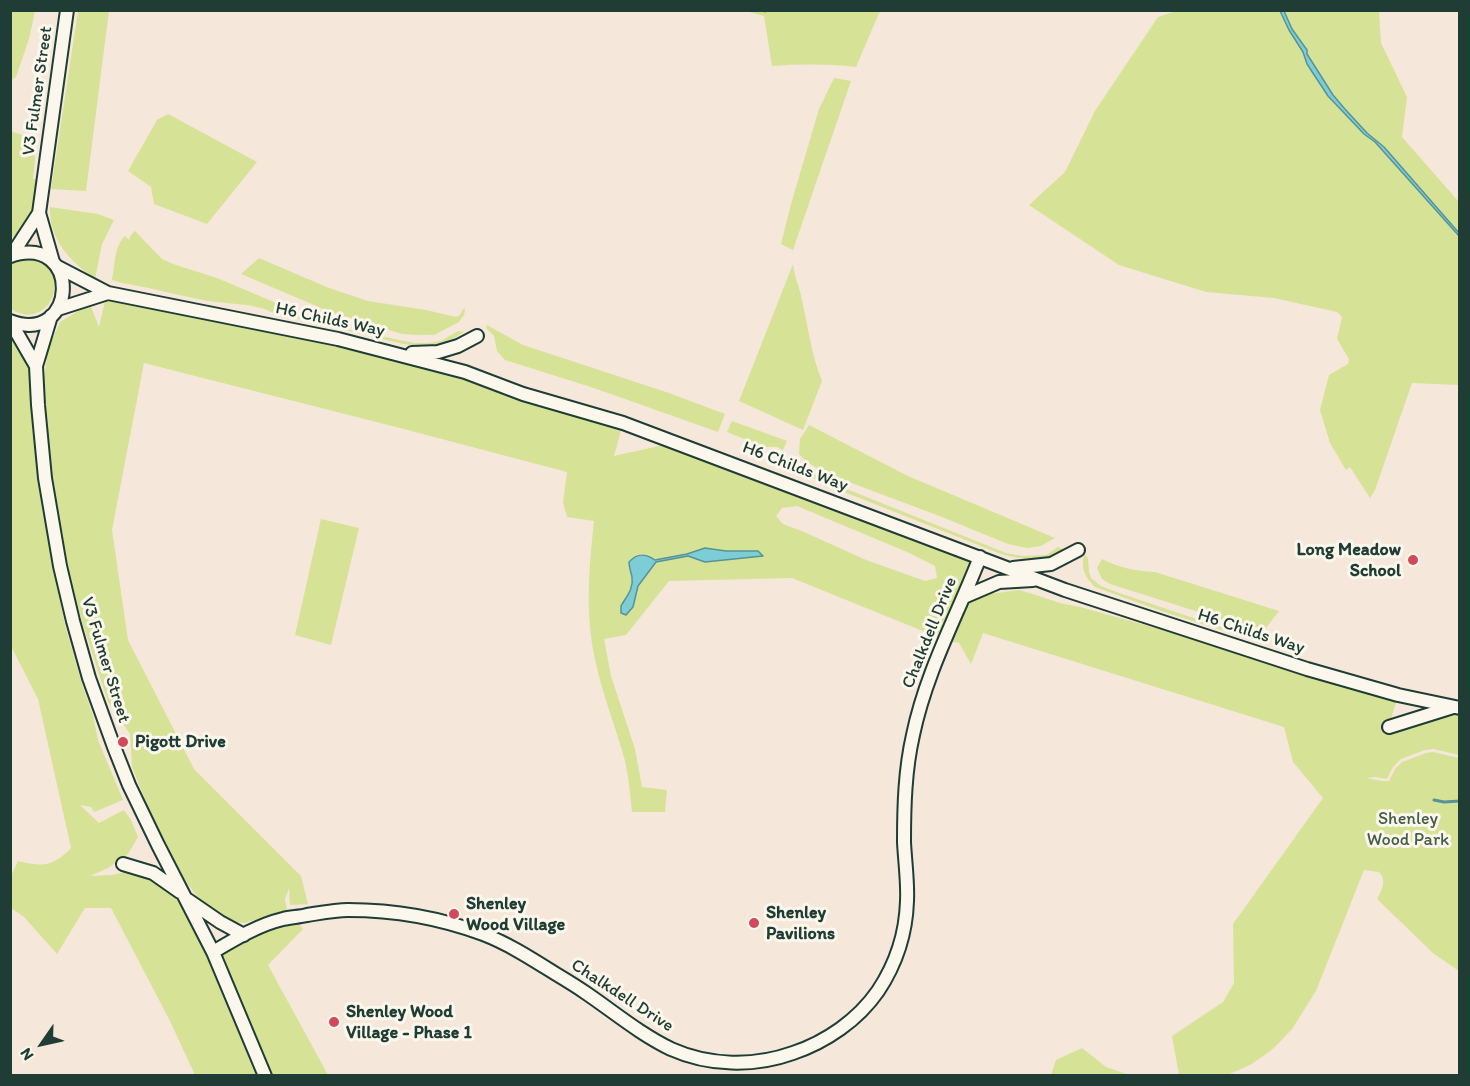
<!DOCTYPE html>
<style>
body{margin:0}
#map{position:relative;width:1470px;height:1086px;overflow:hidden;background:#f5e7da;font-family:Itim,sans-serif}
canvas{display:block}
.frame{position:absolute;inset:0;border:12px solid #1f3d34;pointer-events:none}
.north{position:absolute;left:12px;top:1014px;width:60px;height:60px;-webkit-text-stroke:4px #fbf7ec;paint-order:stroke;rotate:236deg;font-size:16px;font-weight:700;line-height:24px;text-align:center;color:#1f3d34}
.north::after{content:'';display:block;margin:auto;width:21px;height:27px;background:#1f3d34;clip-path:polygon(50% 0,100% 100%,50% 72%,0 100%)}
</style>
<div id="map">
<canvas width="1470" height="1086"></canvas>
<div class="frame"></div>
<div class="north">N</div>
</div>
<script>
const c = document.querySelector('canvas').getContext('2d');
c.lineJoin = 'round';
function fillPath(path, color) { c.fillStyle = color; c.fill(path, 'evenodd'); }
function strokePath(path, color, width, dash) { c.strokeStyle = color; c.lineWidth = width; c.lineCap = dash ? 'butt' : 'round'; c.setLineDash(dash || []); c.stroke(path); }
function label(font, color, halo, rows, align = 'center') {
  c.font = font + ' Itim,sans-serif'; c.lineWidth = 6; c.setLineDash([]); c.textBaseline = 'middle'; c.strokeStyle = halo; c.fillStyle = color; for (const [text, x, y, turn = 0] of rows) {
    c.save(); c.translate(x, y); c.rotate((+turn || 0) * Math.PI / 180); c.textAlign = isNaN(turn) ? turn : align; if (halo) c.strokeText(text, 0, 0); c.fillText(text, 0, 0); c.restore();
  }
}
fillPath(new Path2D(`
 M 11,10 L 35,11 L 29,39 L 16,77 L 11,80 Z
 M 1179,10 L 1379,11 L 1381,43 L 1407,97 L 1402,137 L 1459,202 L 1459,385 L 1412,383 L 1375,490 L 1370,498 L 1350,467 L 1346,470 L 1330,443 L 1320,410 L 1329,375 L 1348,364 L 1349,359 L 1337,339 L 1342,317 L 1337,312 L 1274,298 L 1206,292 L 1119,265 L 1029,205 L 1065,172 L 1095,111 L 1158,17 Z
 M 78,11 L 109,11 L 86,191 L 51,189 Z
 M 746,11 L 880,10 L 880,11 L 856,67 C 828,64 800,64 772,66 L 764,16 Z
 M 834,78 L 851,81 L 793,250 L 781,244 L 791,204 L 819,109 Z
 M 168,114 L 257,162 L 207,224 L 154,204 L 151,187 L 128,171 L 157,120 Z
 M 10,131 L 23,135 L 34,145 L 35,160 L 33,179 L 37,179 C 34,207 32,220 11,239 L 10,195 L 12,192 L 10,191 Z
 M 50,207 L 98,214 L 114,220 L 102,244 L 95,279 C 70,261 49,240 50,207 Z
 M 135,231 L 162,259 L 173,264 L 217,278 L 331,326 L 414,343 L 428,343 L 441,341 L 458,331 L 464,332 C 446,345 425,347 403,344 L 271,312 C 257,303 221,304 203,300 C 176,295 149,287 122,283 L 112,280 C 115,266 114,246 125,236 L 129,240 L 131,235 Z
 M 25,258 C 79,263 51,335 11,309 L 10,264 L 16,261 Z
 M 259,258 L 329,288 L 368,301 L 426,310 L 456,317 L 460,315 L 463,309 L 465,309 L 464,315 L 459,322 L 434,335 L 419,335 L 402,334 L 328,311 L 241,274 Z
 M 793,264 C 794,276 799,285 801,296 C 808,325 811,354 822,381 L 803,430 L 739,401 Z
 M 105,301 L 218,314 L 338,339 L 623,423 L 614,456 L 677,442 L 980,557 L 965,597 L 1020,590 L 1060,603 L 1080,607 L 1398,695 L 1389,726 L 1459,708 L 1459,755 L 1434,749 L 1425,750 L 1401,759 L 1393,767 L 1387,779 L 1375,777 L 1366,778 L 1382,781 L 1389,781 L 1395,769 L 1402,762 L 1426,753 L 1433,752 L 1459,758 L 1459,971 L 1434,954 L 1377,899 C 1382,890 1387,880 1379,872 L 1364,870 L 1316,991 L 1292,1029 L 1275,1047 L 1266,1054 L 1250,1065 L 1227,1075 L 1179,1075 L 1172,1036 L 1223,1002 L 1234,983 L 1233,924 L 1323,798 L 1293,762 L 1284,727 L 983,633 L 971,664 L 959,643 L 945,640 L 792,578 L 669,581 L 626,635 L 604,639 L 611,676 L 635,749 L 642,787 L 667,790 L 665,812 L 632,812 C 630,795 629,778 625,761 C 616,727 602,694 595,659 C 585,613 589,568 594,521 L 567,517 L 563,502 L 567,472 L 400,428 L 144,363 L 112,530 L 128,640 L 194,769 L 301,876 L 308,904 L 290,905 L 289,888 L 285,899 L 287,911 L 279,912 L 245,923 L 233,922 L 220,917 L 200,900 L 186,882 L 147,805 L 132,767 L 130,734 L 108,702 L 76,603 L 59,529 L 51,473 L 43,387 L 48,349 L 60,322 L 90,304 L 99,327 ZM 797,506 L 907,552 L 935,566 L 937,578 L 925,581 L 866,560 L 804,532 L 783,524 L 776,516 L 782,508 ZM 705,548 L 726,551 L 758,551 L 762,555 L 705,562 L 688,556 L 656,562 L 638,586 L 633,607 L 628,596 L 633,581 L 629,562 C 639,552 644,552 655,560 L 687,554 Z
 M 487,325 L 523,345 L 669,393 L 725,414 L 718,432 L 594,388 L 505,360 L 497,351 L 494,336 L 486,328 Z
 M 10,336 L 19,346 L 30,367 L 39,471 L 46,528 L 65,625 L 81,681 L 93,716 L 98,740 L 123,800 L 94,812 L 91,807 L 80,805 L 99,823 L 124,810 L 131,820 L 138,837 L 128,854 L 108,868 L 90,876 L 112,875 L 131,871 L 153,873 L 183,894 L 213,952 L 293,918 L 303,929 L 268,965 L 328,1075 L 195,1075 L 170,1021 L 111,908 L 85,908 L 57,954 L 24,917 L 11,908 L 11,876 L 18,861 C 42,867 53,867 71,848 L 38,699 L 12,648 L 11,639 Z
 M 732,421 L 787,441 L 783,450 L 777,447 L 764,447 L 727,432 Z
 M 809,425 L 908,476 L 1055,538 L 1041,546 L 1027,548 L 1008,544 L 942,517 L 825,473 L 807,462 L 799,454 L 800,439 Z
 M 794,461 L 824,480 L 1006,553 L 1023,556 L 1046,555 L 1058,547 L 1065,550 C 1043,562 1024,560 1001,554 L 819,482 L 792,465 Z
 M 321,519 L 359,528 L 331,645 L 295,635 Z
 M 1084,554 L 1088,558 L 1089,572 L 1091,578 L 1101,586 L 1122,594 L 1232,631 L 1244,634 L 1263,633 L 1256,636 L 1235,634 L 1164,612 L 1095,587 C 1084,575 1081,570 1084,554 Z
 M 1102,559 C 1120,568 1135,571 1155,572 L 1279,611 L 1266,628 L 1243,626 L 1110,584 L 1102,579 L 1097,568 Z
 M 1082,1048 L 1106,1067 L 1129,1075 L 1051,1075 L 1056,1060 Z`), '#d6e396');
const water = new Path2D(`
 M 1280,11 L 1284,11 L 1292,29 L 1307,50 L 1307,54 L 1333,95 L 1344,108 L 1367,133 L 1384,147 L 1459,233 L 1459,236 L 1375,142 L 1364,134 L 1328,96 L 1307,64 L 1303,52 L 1289,30 Z
 M 705,548 L 726,551 L 758,551 L 763,556 L 705,562 L 688,556 L 656,562 L 638,586 L 633,607 L 626,615 L 621,613 L 621,606 C 626,597 634,589 632,577 C 631,572 629,567 629,562 C 637,553 645,553 655,560 L 687,554 Z`);
fillPath(water, '#7dcdd7');
strokePath(water, '#579396', 1.5);
strokePath(new Path2D(`
 M 765,11 L 765,10
 M 1434,800 L 1444,802 L 1460,801`), '#579396', 3);
const minor = new Path2D(`
 M 10,256 C 83,232 78,347 10,321
 M 11,256 L 39,213
 M 53,262 L 39,213 L 67,10
 M 58,267 L 108,293 L 338,339 L 465,372 L 523,394 L 623,423 L 1065,590 L 1307,669 L 1398,695 L 1460,708
 M 58,309 L 108,293
 M 51,316 L 36,366 L 38,405 L 45,478 L 60,566 L 73,621 L 89,678 L 114,747 L 129,785 L 158,845 L 213,952 L 265,1076
 M 10,321 L 36,366
 M 412,353 L 438,352 L 458,346 L 477,336
 M 1013,568 L 1051,564 L 1078,550
 M 964,597 L 999,582 L 1033,580
 M 1389,727 L 1453,707
 M 123,864 L 153,873 L 180,892
 M 188,900 L 220,922 L 244,935
 M 213,952 C 235,939 258,925 283,919 C 291,917 299,917 307,915 C 320,913 335,910 348,910 C 394,910 440,918 483,934 C 509,944 532,959 556,974 C 566,980 576,986 586,993 C 614,1012 640,1034 671,1049 C 709,1066 754,1067 793,1053 C 826,1042 858,1020 878,991 C 896,964 906,934 907,901 C 908,882 905,862 904,842 C 904,806 905,770 913,735 C 926,672 957,616 980,557`);
strokePath(minor, '#1f3d34', 16);
strokePath(minor, '#fbf7ec', 12);
for (const [x, y, r, color] of [
 [1413,560,6,"#d1495b"],
 [123,742,6,"#d1495b"],
 [454,914,6,"#d1495b"],
 [754,923,6,"#d1495b"],
 [334,1022,6,"#d1495b"]
]) { const dot = new Path2D(); dot.arc(x, y, r, 0, 2 * Math.PI); c.fillStyle = color; c.fill(dot); strokePath(dot, '#fbf7ec', 2); }
label('18px', '#1f3d34', '#fbf7ec', [
 ["V3 Fulmer Street",38,91,-82],
 ["H6 Childs Way",330,320,12],
 ["H6 Childs Way",795,467,21],
 ["H6 Childs Way",1251,632,18],
 ["Chalkdell Drive",930,633,-68],
 ["V3 Fulmer Street",105,660,73],
 ["Chalkdell Drive",622,996,33]
]);
label('bold 18px', '#1f3d34', '#fbf7ec', [
 ["Long Meadow",1401,550,"right"],
 ["School",1401,571,"right"],
 ["Pigott Drive",135,742],
 ["Shenley",466,904],
 ["Wood Village",466,925],
 ["Shenley",766,913],
 ["Pavilions",766,934],
 ["Shenley Wood",346,1012],
 ["Village - Phase 1",346,1033]
], 'left');
label('18px', '#445e48', '#fbf7ec', [
 ["Shenley",1408,819],
 ["Wood Park",1408,840]
]);
</script>
